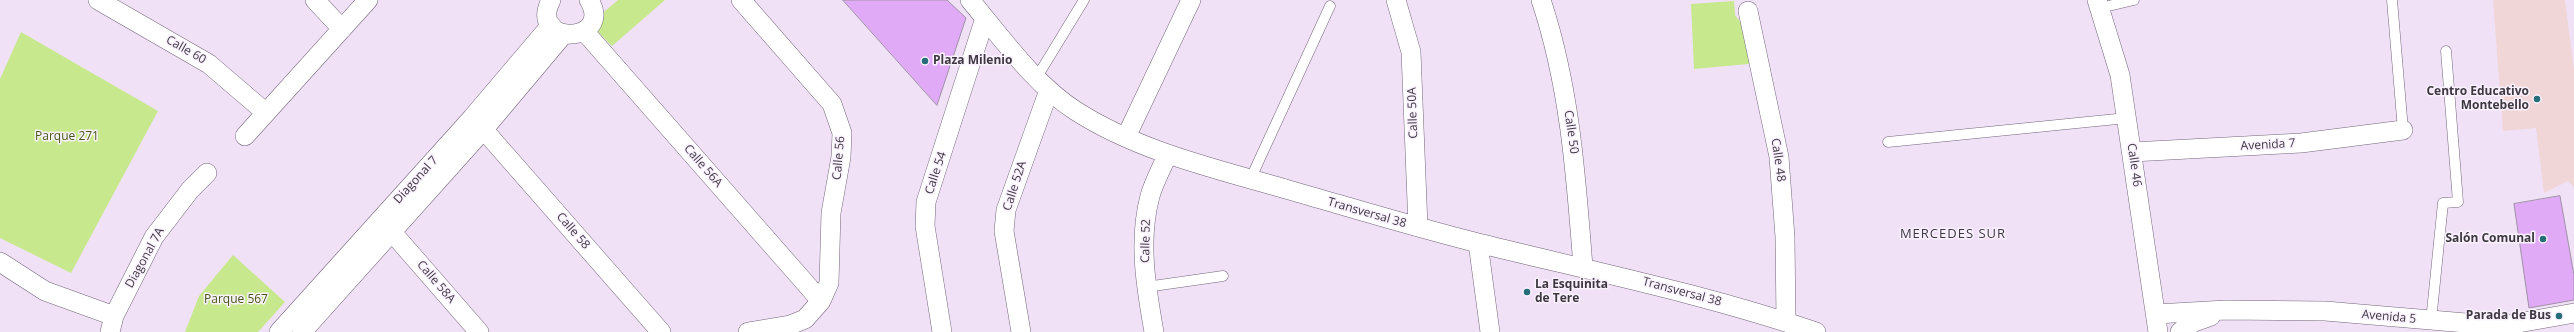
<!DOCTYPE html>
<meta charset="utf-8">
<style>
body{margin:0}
canvas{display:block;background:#f0e1f7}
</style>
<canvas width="2574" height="332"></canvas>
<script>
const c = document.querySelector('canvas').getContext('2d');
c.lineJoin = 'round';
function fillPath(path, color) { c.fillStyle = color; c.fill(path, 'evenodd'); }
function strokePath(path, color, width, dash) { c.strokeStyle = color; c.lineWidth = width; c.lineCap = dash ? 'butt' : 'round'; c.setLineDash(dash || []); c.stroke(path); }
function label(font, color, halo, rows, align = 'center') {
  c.font = font + ' "Open Sans",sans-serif'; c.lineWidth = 3; c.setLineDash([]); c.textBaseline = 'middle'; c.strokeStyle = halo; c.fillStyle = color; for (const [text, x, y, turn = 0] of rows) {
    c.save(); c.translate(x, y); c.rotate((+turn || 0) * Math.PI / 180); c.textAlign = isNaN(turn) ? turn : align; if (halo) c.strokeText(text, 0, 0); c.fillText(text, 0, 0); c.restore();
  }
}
fillPath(new Path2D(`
 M 2493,0 L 2565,0 L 2574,70 L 2574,187 L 2568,181 L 2544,193 L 2536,128 L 2503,131 Z`), '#f1d6d7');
fillPath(new Path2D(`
 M 618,0 L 665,0 L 612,46 L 597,31 L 599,16 Z
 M 1734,1 L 1735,15 L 1755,41 L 1759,63 L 1694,69 L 1691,4 Z
 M 21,32 L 158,111 L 71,273 L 0,238 L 0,79 Z
 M 233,255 L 285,302 L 258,332 L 185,332 L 199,296 Z`), '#c8e88e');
const building = new Path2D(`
 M 843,0 L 947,0 L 966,18 L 937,105 Z
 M 2560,196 L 2574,275 L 2574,300 L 2529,308 L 2514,204 Z`);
fillPath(building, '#e1aaf7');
strokePath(building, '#9f91a5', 1);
const lane = new Path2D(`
 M 2392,0 L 2403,130
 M 2100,8 L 2134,0
 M 1037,77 L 1084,0
 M 1888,142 L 2127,118
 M 1250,180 L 1330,6
 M 1146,287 L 1223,276
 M 2431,321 L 2443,203 L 2458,202 L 2446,51`);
const street = new Path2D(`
 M 98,0 L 209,64 L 265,112
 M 315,0 L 342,29
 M 551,0 C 527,47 615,44 589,0
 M 741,0 L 832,104 L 842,133 L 841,157 L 831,213 L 829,283 L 821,301 L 805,319 L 790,325 L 748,332
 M 970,0 C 1001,37 1035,85 1076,111 C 1140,152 1217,169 1289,190 C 1352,208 1414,227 1478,243 C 1591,271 1705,294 1816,332
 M 1396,0 L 1411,52 L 1418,227
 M 1541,0 C 1570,87 1576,176 1583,267
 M 2097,0 L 2120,75 L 2158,332
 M 1748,11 L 1779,157 L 1785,237 L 1786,322
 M 584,31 L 821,301
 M 476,121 L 661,332
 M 245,136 L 368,0
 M 1126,137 L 1191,0
 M 2132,152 L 2301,143 L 2403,130
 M 384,223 L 479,332
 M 1478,243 L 1490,332
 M 0,262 L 45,291 L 114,316
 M 2156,314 L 2226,310 L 2325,311 L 2501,326 L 2574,313
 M 110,332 L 114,316 L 154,237 L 190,190 L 207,173
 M 279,332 L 472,118 L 551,25
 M 302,332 L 484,129 L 563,35
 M 942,332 L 925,226 L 926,202 L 985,18
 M 1021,332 L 1004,231 L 1006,210 L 1049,90
 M 1154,332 C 1146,287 1138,241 1150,196 C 1154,182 1162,167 1168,154
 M 2180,332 L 2194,322 L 2211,316`);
strokePath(lane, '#736679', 11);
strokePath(street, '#736679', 20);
strokePath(lane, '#fff', 10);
strokePath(street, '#fff', 19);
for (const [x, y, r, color] of [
 [925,61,4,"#256d79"],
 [2537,99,4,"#256d79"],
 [2543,239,4,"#256d79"],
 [1527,292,4,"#256d79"],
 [2559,316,4,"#256d79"]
]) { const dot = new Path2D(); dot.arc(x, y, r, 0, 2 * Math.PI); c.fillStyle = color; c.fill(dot); strokePath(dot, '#faf1fe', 1.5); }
label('12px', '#3e3941', '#faf1fe', [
 ["Calle 60",186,50,30],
 ["Calle 50A",1413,113,-92],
 ["Calle 50",1571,132,82],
 ["Avenida 7",2268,145,-3],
 ["Calle 56",839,158,-85],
 ["Calle 48",1778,160,82],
 ["Calle 46",2134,165,82],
 ["Calle 56A",703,166,49],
 ["Calle 54",936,173,-72],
 ["Diagonal 7",416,180,-48],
 ["Calle 52A",1015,186,-72],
 ["Transversal 38",1367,213,16],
 ["Calle 58",573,231,49],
 ["Calle 52",1146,241,-89],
 ["Diagonal 7A",145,258,-61],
 ["Calle 58A",436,282,49],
 ["Transversal 38",1682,292,15],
 ["Avenida 5",2389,317,5]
]);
label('bold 12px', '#3e3941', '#faf1fe', [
 ["Plaza Milenio",933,61,"left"],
 ["Centro Educativo",2529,92],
 ["Montebello",2529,106],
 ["Salón Comunal",2535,239],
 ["La Esquinita",1535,285,"left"],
 ["de Tere",1535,299,"left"],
 ["Parada de Bus",2551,316]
], 'right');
label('12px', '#455819', '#faf1fe', [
 ["Parque 271",67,137],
 ["Parque 567",236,300]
]);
c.letterSpacing = '1px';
label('13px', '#3e3941', '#faf1fe', [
 ["MERCEDES SUR",1953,234]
]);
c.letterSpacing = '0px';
</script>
